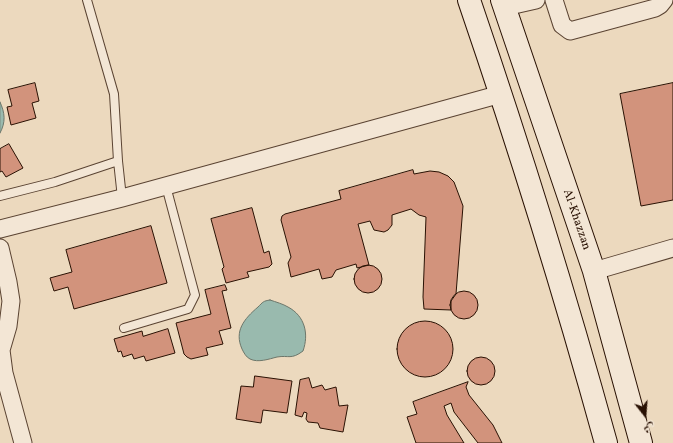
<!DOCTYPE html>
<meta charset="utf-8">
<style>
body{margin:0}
#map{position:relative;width:673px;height:443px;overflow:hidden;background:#ecd9be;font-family:Vollkorn,Amiri,serif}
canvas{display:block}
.north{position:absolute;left:625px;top:395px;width:40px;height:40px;-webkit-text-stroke:3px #f3e6d5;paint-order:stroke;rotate:163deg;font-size:11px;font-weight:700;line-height:16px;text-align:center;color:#291103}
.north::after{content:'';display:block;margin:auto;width:14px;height:18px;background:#291103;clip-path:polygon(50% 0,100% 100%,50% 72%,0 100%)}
</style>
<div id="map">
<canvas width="673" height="443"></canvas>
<div class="north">ش</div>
</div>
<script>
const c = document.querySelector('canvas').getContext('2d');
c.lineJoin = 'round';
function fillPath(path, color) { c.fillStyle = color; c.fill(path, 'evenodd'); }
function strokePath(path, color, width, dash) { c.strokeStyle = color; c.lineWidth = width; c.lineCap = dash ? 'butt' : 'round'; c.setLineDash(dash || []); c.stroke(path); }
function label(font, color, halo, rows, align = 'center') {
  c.font = font + ' Vollkorn,serif'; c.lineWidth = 3; c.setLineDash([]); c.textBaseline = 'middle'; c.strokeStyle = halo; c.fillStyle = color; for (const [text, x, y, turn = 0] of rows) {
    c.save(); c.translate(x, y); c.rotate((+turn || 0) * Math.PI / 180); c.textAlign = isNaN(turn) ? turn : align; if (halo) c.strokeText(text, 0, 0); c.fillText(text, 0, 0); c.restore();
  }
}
const water = new Path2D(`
 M 0,102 C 5,113 6,122 0,133 Z
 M 270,300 C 276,302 283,304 288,307 C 305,316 309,334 303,351 C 291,360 289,355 277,357 C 269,359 258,363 250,359 C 246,357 244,353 242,349 C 234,331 244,319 258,307 C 263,302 263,301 270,300 Z`);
fillPath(water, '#99baae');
strokePath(water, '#6c766a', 1);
const building = new Path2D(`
 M 35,83 L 39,101 L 32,103 L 36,118 L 11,125 L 7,107 L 12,106 L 8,90 Z
 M 673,83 L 673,200 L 641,206 L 620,94 Z
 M 9,144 L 23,168 L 6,177 L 2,171 L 0,172 L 0,149 Z
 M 413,170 L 414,174 L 430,171 L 439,172 L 448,176 L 454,182 L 463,206 L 456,294 L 451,301 L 451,310 L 424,309 L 423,297 L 426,217 L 419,215 L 411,209 L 392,215 L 392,225 L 388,230 L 384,232 L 374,230 L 370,221 L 358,224 L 369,265 L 357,268 L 356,264 L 336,270 L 332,277 L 322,279 L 319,269 L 291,277 L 288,263 L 291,257 L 281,220 L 282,216 L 285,214 L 341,199 L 339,191 Z
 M 252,208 L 264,253 L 269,251 L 272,264 L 269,267 L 247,272 L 249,277 L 226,283 L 222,269 L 224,267 L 211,219 Z
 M 151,226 L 167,283 L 74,309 L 68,287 L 54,291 L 50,278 L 72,272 L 66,250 Z
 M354 279a14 14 0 1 1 28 0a14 14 0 1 1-28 0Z
 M 225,285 L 227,290 L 222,291 L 231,328 L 219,331 L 223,344 L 206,348 L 208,355 L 191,359 L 187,357 L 184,354 L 176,323 L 211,314 L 205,290 Z
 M450 305a14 14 0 1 1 28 0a14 14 0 1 1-28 0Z
 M397 349a28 28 0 1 1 56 0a28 28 0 1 1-56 0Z
 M 168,329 L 175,353 L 146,361 L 144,356 L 134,359 L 132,354 L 123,357 L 121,351 L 118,352 L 114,339 L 142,331 L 143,336 Z
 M467 371a14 14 0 1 1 28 0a14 14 0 1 1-28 0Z
 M 255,376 L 292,381 L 287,413 L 263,410 L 261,423 L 236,419 L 241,386 L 253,387 Z
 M 309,378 L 312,388 L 322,385 L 325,390 L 336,387 L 339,406 L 348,405 L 343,432 L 320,428 L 318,423 L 308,422 L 306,419 L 307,413 L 304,412 L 302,417 L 295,415 L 300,380 Z
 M 468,382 L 466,387 L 469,395 L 493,425 L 502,443 L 478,443 L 454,412 L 451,403 L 444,406 L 447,415 L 464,443 L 416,443 L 407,417 L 417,414 L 413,402 Z`);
fillPath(building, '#d2937c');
strokePath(building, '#291103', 1);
const service = new Path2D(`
 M 118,161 L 122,198
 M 0,196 L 55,182 L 118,161 L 114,94 L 87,0
 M 124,328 L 188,309 L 195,295 L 166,186`);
const minor = new Path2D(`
 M 554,0 L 562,25 L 570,31 L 655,8 L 660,5 L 664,0
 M 505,7 L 536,0
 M 0,229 L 122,198 L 501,94
 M 0,248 L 8,282 L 11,301 L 8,326 L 1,350 L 4,373 L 23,443
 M 594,271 L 673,248`);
const secondary = new Path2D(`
 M 469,0 C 519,146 565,294 606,443
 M 502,0 L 594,271 L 641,443`);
strokePath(service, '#5a4332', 10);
strokePath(minor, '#5a4332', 19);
strokePath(secondary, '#291103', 24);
strokePath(service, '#f3e6d5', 8);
strokePath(minor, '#f3e6d5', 17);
strokePath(secondary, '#f3e6d5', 22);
label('12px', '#291103', '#f3e6d5', [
 ["Al-Khazzan",576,220,71]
]);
</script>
